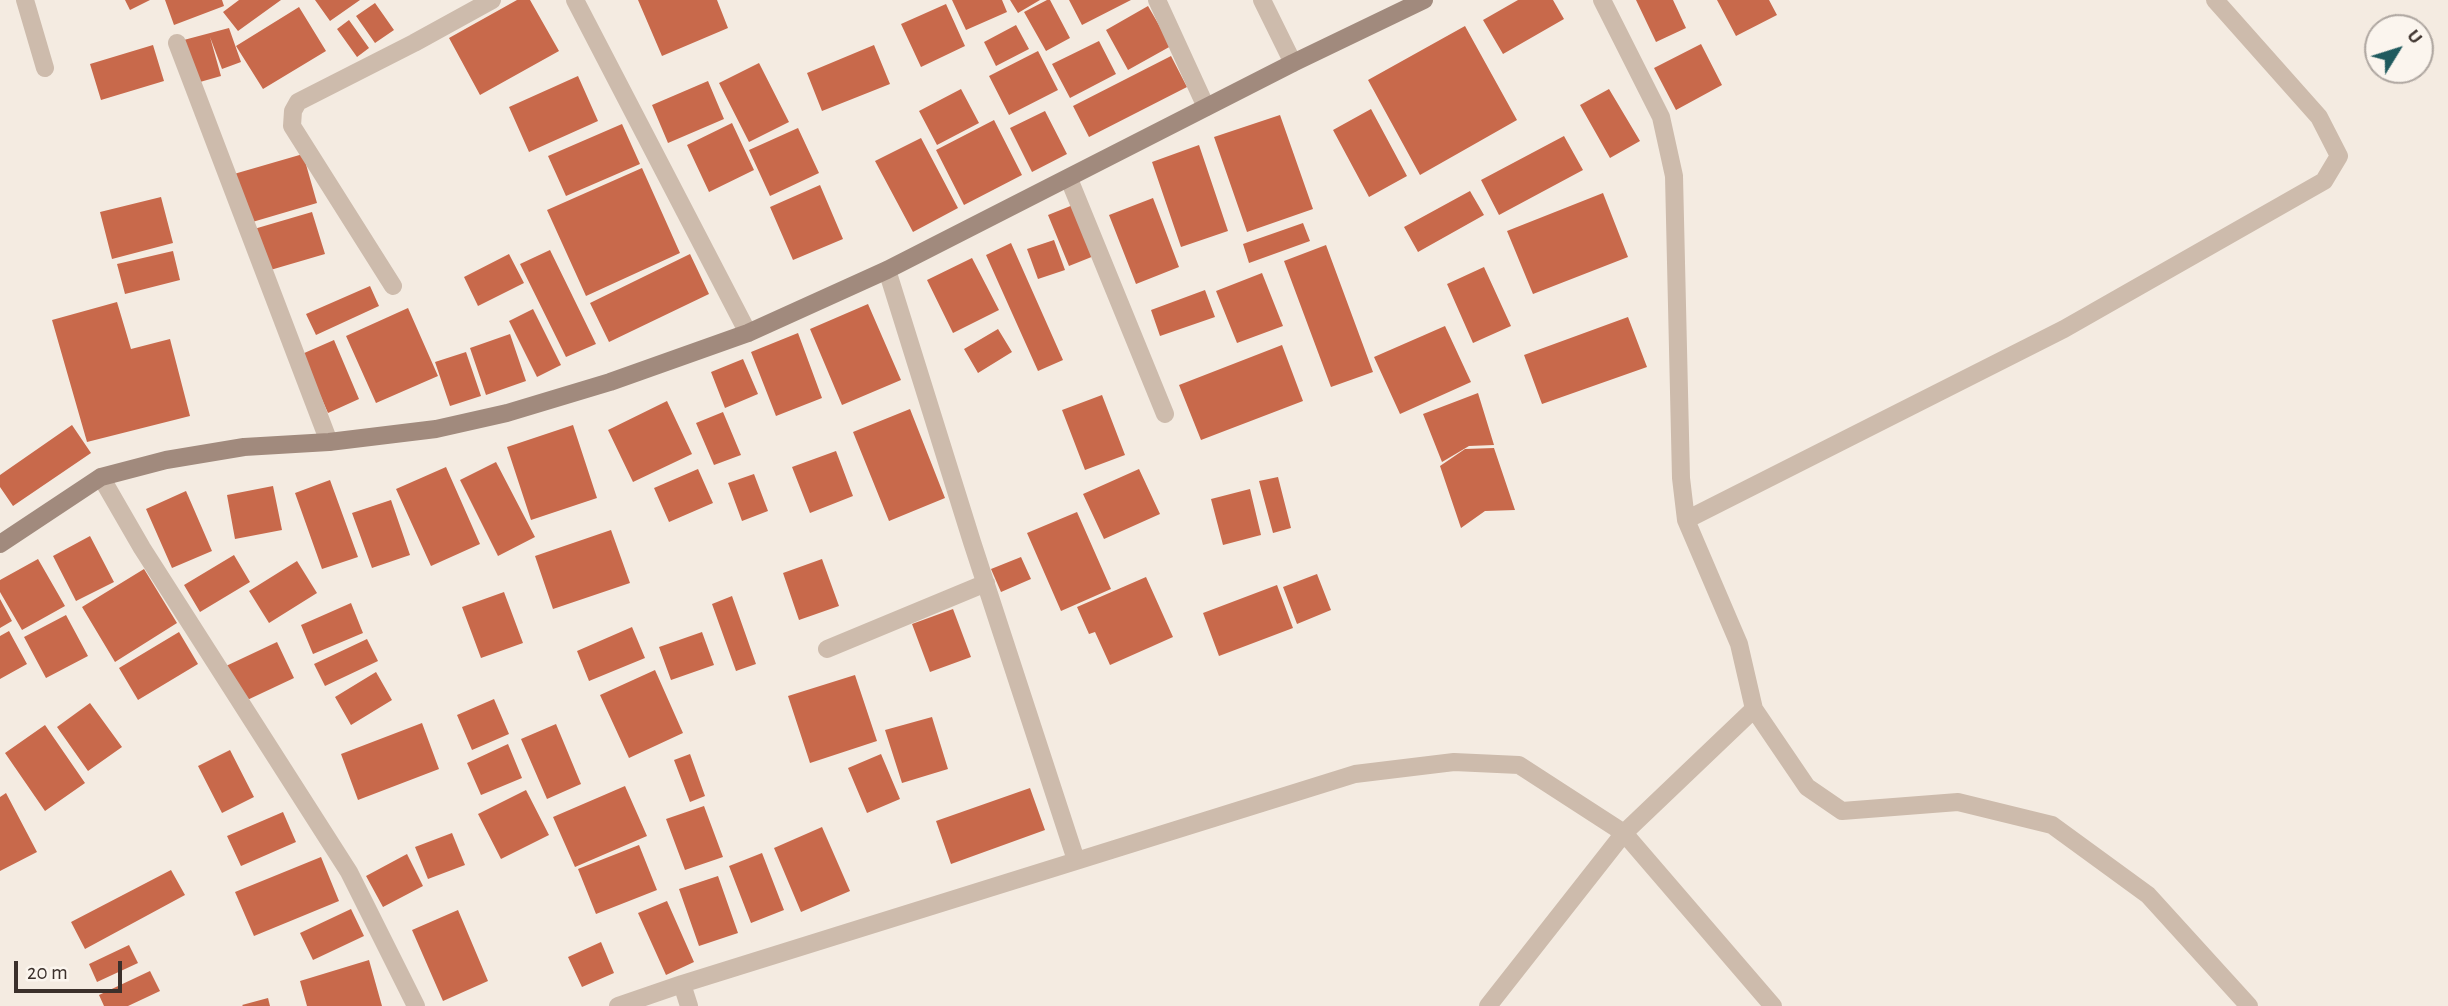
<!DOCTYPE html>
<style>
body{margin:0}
#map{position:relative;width:2448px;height:1006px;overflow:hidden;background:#f4ebe1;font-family:"Alegreya Sans",sans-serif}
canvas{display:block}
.north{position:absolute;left:2364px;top:14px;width:70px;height:70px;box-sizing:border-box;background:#fbf5ee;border:2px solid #aea6a0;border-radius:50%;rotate:52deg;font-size:19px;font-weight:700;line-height:28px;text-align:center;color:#3b302b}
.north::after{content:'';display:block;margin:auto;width:24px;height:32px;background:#1f5a5e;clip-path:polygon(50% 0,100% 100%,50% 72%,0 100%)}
.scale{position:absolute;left:14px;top:961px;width:108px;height:32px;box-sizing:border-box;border:4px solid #3b302b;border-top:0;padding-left:9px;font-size:21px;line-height:24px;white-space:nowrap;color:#3b302b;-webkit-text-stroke:5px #fbf5ee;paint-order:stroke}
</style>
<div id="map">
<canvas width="2448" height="1006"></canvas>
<div class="north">U</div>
<div class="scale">20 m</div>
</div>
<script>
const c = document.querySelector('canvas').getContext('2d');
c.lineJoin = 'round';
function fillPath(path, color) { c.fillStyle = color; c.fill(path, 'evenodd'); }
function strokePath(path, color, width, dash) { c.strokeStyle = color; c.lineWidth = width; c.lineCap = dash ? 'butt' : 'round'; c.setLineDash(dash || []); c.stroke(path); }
fillPath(new Path2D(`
 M 125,0 L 150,0 L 130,10 Z
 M 165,0 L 222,0 L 224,6 L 174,25 Z
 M 239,0 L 281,0 L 238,31 L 223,12 Z
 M 315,0 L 360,0 L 330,21 Z
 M 517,0 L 530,0 L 559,51 L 480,95 L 449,38 Z
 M 638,0 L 717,0 L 728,28 L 662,56 Z
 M 952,0 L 1002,0 L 1007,12 L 966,30 Z
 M 1010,0 L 1040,0 L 1018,13 Z
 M 1047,0 L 1050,0 L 1070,38 L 1046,51 L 1024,12 Z
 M 1069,0 L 1131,0 L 1082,25 Z
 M 1518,0 L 1553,0 L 1564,19 L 1503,54 L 1483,20 Z
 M 1636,0 L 1673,0 L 1686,28 L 1656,42 Z
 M 1717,0 L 1769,0 L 1777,15 L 1736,36 Z
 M 375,3 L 394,30 L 375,43 L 356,16 Z
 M 946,4 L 965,46 L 921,67 L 901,24 Z
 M 1148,6 L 1171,46 L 1128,70 L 1106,30 Z
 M 299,7 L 326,51 L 263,89 L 236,46 Z
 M 349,20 L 369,48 L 357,57 L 337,29 Z
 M 1016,25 L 1029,49 L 996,66 L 984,42 Z
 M 1465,26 L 1517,120 L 1420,175 L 1368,80 Z
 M 229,28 L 241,62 L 222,69 L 210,37 L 221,76 L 193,84 L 180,41 Z
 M 1099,41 L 1116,74 L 1070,98 L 1052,64 Z
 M 1701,44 L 1722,85 L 1676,110 L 1654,68 Z
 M 153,45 L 164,81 L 101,100 L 90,64 Z
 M 874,45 L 890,84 L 822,111 L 807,73 Z
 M 1038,51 L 1058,90 L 1009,115 L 989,76 Z
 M 1171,56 L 1187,87 L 1089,137 L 1073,106 Z
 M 759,63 L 789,122 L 749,142 L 719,83 Z
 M 578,76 L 598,121 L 529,152 L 509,107 Z
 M 708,81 L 724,119 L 668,143 L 652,105 Z
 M 961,89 L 979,123 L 937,145 L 919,111 Z
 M 1609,89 L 1640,141 L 1610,158 L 1580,105 Z
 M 1371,109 L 1407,176 L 1369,197 L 1333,130 Z
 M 1045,111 L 1067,154 L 1032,172 L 1010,128 Z
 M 1280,115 L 1313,209 L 1247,232 L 1214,137 Z
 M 994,120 L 1022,175 L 964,205 L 936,150 Z
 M 732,123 L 754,170 L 709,192 L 687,145 Z
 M 622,124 L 640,164 L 566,196 L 548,156 Z
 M 798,128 L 819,173 L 770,196 L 749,150 Z
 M 1564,136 L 1583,170 L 1499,215 L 1481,180 Z
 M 921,138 L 958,208 L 913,232 L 875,161 Z
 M 1199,145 L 1228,231 L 1181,247 L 1152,162 Z
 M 303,154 L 317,203 L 249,223 L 234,174 Z
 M 642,168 L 680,253 L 586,296 L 547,210 Z
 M 820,185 L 843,239 L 793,260 L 770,207 Z
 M 1470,191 L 1484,215 L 1418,252 L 1404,227 Z
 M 1603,193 L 1628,257 L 1533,294 L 1507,231 Z
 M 161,197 L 173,243 L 112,259 L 100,212 Z
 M 1153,198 L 1179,267 L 1136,284 L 1109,215 Z
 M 1073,205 L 1094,256 L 1069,266 L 1048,215 Z
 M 312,212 L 325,254 L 267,271 L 254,229 Z
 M 1303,223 L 1310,241 L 1249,263 L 1243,244 Z
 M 1054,240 L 1065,270 L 1038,279 L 1027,249 Z
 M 1011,243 L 1063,360 L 1038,371 L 986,255 Z
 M 1326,245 L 1373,372 L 1331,387 L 1284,261 Z
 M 550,250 L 596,344 L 566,357 L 520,264 Z
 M 173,251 L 180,280 L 125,294 L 117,264 Z
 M 509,254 L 524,283 L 478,306 L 464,277 Z
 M 690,254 L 709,294 L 609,342 L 590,303 Z
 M 972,258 L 999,310 L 953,333 L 927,280 Z
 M 1484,267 L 1511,326 L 1473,343 L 1447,284 Z
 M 1262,273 L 1283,326 L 1237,343 L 1216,291 Z
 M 370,286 L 379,306 L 316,335 L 306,314 Z
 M 1205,290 L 1215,317 L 1160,336 L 1151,310 Z
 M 117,302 L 131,349 L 170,339 L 190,416 L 87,442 L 52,320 Z
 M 868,304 L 901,380 L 842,405 L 810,329 Z
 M 408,308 L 438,376 L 376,403 L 346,336 Z
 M 533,309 L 561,365 L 537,377 L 509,321 Z
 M 1628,317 L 1647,367 L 1542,404 L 1524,355 Z
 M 1445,326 L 1471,382 L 1400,414 L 1374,357 Z
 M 998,329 L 1012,352 L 978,373 L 964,349 Z
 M 798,333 L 822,398 L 776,416 L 751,352 Z
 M 510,334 L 526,381 L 486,395 L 470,348 Z
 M 334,340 L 359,399 L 328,413 L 302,354 Z
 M 1282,345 L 1303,401 L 1201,440 L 1179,385 Z
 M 466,352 L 481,396 L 450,406 L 435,362 Z
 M 743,359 L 758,394 L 725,408 L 711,372 Z
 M 1478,393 L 1494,445 L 1469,446 L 1442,462 L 1423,414 Z
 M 1102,395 L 1125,455 L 1085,470 L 1062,410 Z
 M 667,401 L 692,454 L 633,482 L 608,430 Z
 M 910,409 L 945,498 L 889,521 L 853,432 Z
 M 723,412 L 741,455 L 714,465 L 696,423 Z
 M 72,425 L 91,453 L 13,506 L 0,487 L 0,475 Z
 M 573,425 L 597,498 L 531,520 L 507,447 Z
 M 1494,448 L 1515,510 L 1485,511 L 1461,528 L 1440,466 L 1465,449 Z
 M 836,451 L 853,496 L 810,513 L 792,467 Z
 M 496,462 L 535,537 L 498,556 L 460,480 Z
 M 446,467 L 480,544 L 431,566 L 396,489 Z
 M 698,469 L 713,503 L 669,522 L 654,488 Z
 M 1139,469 L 1160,514 L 1104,539 L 1083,494 Z
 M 754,474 L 768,511 L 742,521 L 728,483 Z
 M 1278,477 L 1291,528 L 1273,533 L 1259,481 Z
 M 330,480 L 358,557 L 322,569 L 295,493 Z
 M 273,486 L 282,530 L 235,539 L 227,495 Z
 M 1250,489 L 1261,535 L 1223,545 L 1211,499 Z
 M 186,491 L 212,551 L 172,568 L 146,509 Z
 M 391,500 L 410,555 L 372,568 L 352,513 Z
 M 1077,512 L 1111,589 L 1061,611 L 1027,533 Z
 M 611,530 L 630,583 L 553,609 L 535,556 Z
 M 90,536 L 114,582 L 76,601 L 53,556 Z
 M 234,555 L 250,582 L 200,612 L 184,585 Z
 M 1021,557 L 1031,579 L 1001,592 L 991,569 Z
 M 38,559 L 65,606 L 22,630 L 0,592 L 0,580 Z
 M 822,559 L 839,606 L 799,620 L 783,573 Z
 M 297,561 L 317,593 L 269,623 L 249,591 Z
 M 144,569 L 177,623 L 115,662 L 82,607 Z
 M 1317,574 L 1331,610 L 1297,624 L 1283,587 Z
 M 1146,577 L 1173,637 L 1110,665 L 1095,632 L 1089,634 L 1077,607 Z
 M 1277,585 L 1293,628 L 1219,656 L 1203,613 Z
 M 504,592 L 523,643 L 481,658 L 462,607 Z
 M 732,596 L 756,664 L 736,671 L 712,604 Z
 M 0,599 L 12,621 L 0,628 Z
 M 351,603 L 363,633 L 313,654 L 301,625 Z
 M 953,609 L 971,657 L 930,672 L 912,624 Z
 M 66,615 L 88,656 L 46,678 L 24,637 Z
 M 632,627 L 645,658 L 589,681 L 577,651 Z
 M 9,631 L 27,664 L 0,679 L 0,636 Z
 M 179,632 L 198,664 L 138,700 L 119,668 Z
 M 702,632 L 714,665 L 671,680 L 659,647 Z
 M 367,639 L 378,661 L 325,686 L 314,664 Z
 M 277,642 L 294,678 L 243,702 L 226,666 Z
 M 655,670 L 683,733 L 629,758 L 600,695 Z
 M 376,672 L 392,700 L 351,725 L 335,697 Z
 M 855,675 L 877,741 L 810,763 L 788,696 Z
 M 494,699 L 509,734 L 472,750 L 457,715 Z
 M 90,703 L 122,747 L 88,771 L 57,727 Z
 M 932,717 L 948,769 L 902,783 L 885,730 Z
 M 422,723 L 439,769 L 358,800 L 341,754 Z
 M 556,724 L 581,784 L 547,799 L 521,739 Z
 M 45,725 L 85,783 L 45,811 L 5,753 Z
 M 508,744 L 522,778 L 481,795 L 467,763 Z
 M 230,750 L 254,797 L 222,813 L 198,766 Z
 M 690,754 L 705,796 L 690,802 L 674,760 Z
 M 881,754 L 900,799 L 867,813 L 848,768 Z
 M 625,786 L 647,836 L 575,867 L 553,817 Z
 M 1030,788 L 1045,830 L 951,864 L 936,821 Z
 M 526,790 L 549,835 L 501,859 L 478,814 Z
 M 6,793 L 37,852 L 0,871 L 0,797 Z
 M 704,806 L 723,857 L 685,870 L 666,819 Z
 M 283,812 L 296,842 L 241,866 L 227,836 Z
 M 822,827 L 850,891 L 801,912 L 774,848 Z
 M 452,833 L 465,865 L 428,879 L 415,847 Z
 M 639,845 L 657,890 L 596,914 L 578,869 Z
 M 762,853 L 784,910 L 751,923 L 729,866 Z
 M 407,854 L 423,886 L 383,907 L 366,876 Z
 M 321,857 L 339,901 L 254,936 L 235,892 Z
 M 171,870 L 185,895 L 85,949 L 71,922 Z
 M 718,876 L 738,933 L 699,946 L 679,889 Z
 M 667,901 L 694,962 L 666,975 L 638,913 Z
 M 351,909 L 364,936 L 313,960 L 300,933 Z
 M 458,910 L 488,981 L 443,1001 L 412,930 Z
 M 601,942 L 614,973 L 582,987 L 568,957 Z
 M 129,945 L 138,963 L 97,982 L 89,964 Z
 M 369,960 L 382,1006 L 307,1006 L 300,981 Z
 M 150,971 L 160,991 L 128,1006 L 104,1006 L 99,995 Z
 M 268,998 L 270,1006 L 243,1006 L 242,1005 Z`), '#c8694b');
strokePath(new Path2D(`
 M 25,0 L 45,68
 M 575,0 L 748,333
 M 1157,0 L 1206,107
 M 1262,0 L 1293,63
 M 1602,0 L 1661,117 L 1674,176 L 1681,478 L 1686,520 L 1739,644 L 1754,709 L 1807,787 L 1842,811 L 1958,802 L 2052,825 L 2148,895 L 2249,1006
 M 177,43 L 329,442
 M 1069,179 L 1165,414
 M 887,270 L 972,542 L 1076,860
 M 393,286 L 292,126 L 293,111 L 298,102 L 414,43 L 492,0
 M 101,477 L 142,548 L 349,872 L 416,1006
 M 1686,520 L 2064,329 L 2324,181 L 2339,156 L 2319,117 L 2215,0
 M 827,649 L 986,583
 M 682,984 L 689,1006
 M 618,1006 L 682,984 L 1355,774 L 1454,762 L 1519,765 L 1624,833 L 1773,1006
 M 1488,1006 L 1624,833 L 1754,709`), '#cdbbac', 18);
strokePath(new Path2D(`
 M 0,544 L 101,477 L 166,460 L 244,447 L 329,442 L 436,429 L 507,413 L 610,382 L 748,333 L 887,270 L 1293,63 L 1424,0`), '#a18a7d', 18);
</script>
